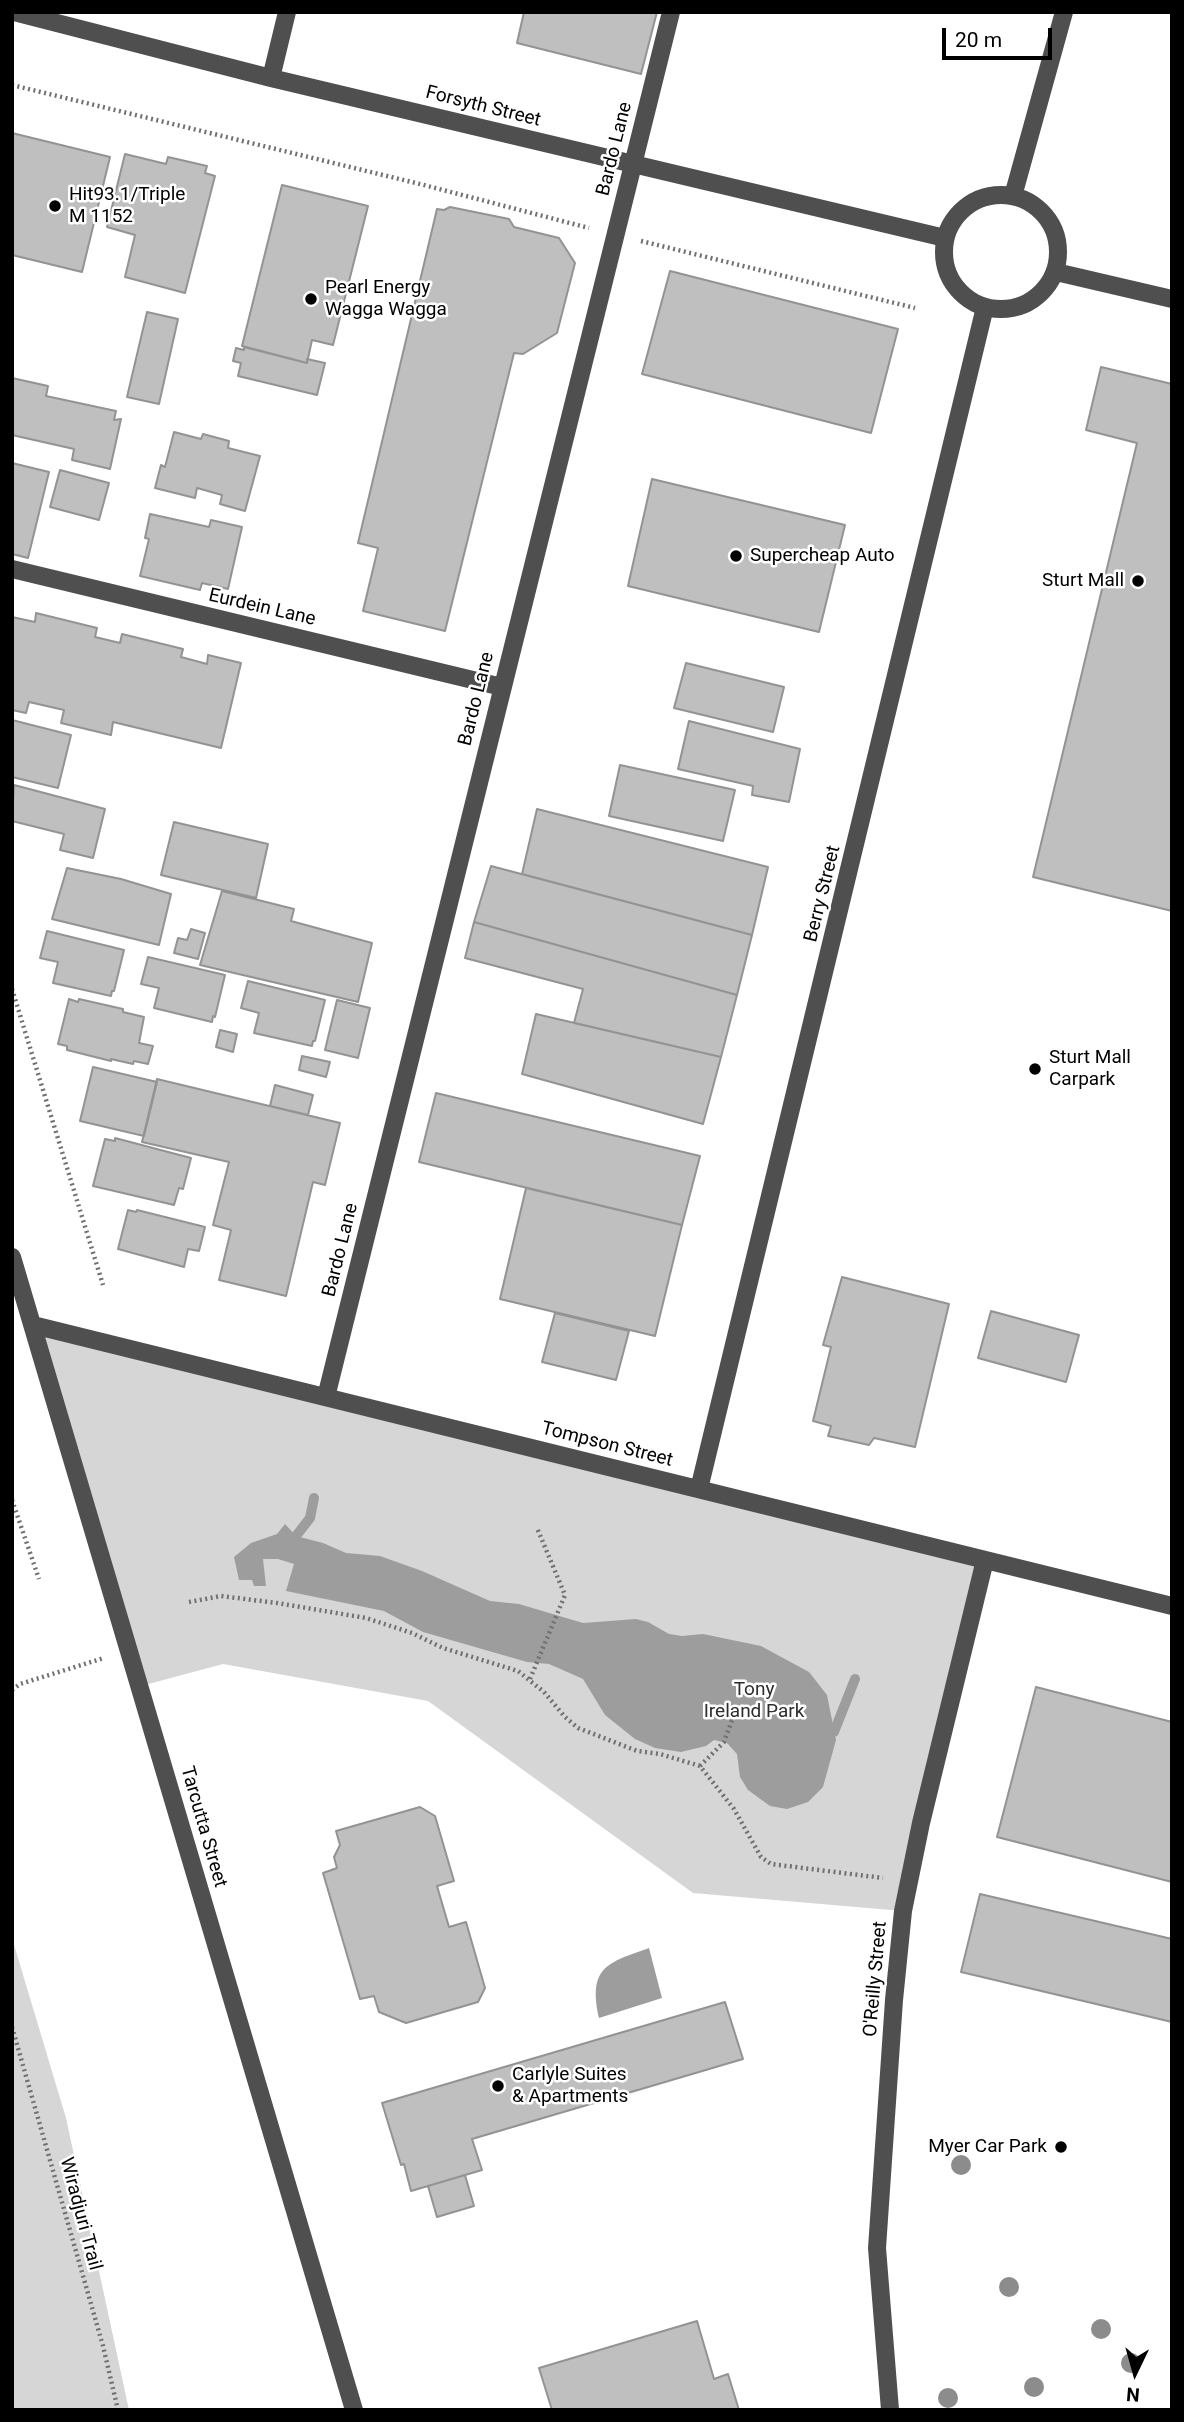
<!DOCTYPE html>
<style>
body{margin:0}
#map{position:relative;width:1184px;height:2422px;overflow:hidden;background:#fff;font-family:Roboto,sans-serif}
canvas{display:block}
.frame{position:absolute;inset:0;border:14px solid #000;pointer-events:none}
.north{position:absolute;left:1100px;top:2338px;width:70px;height:70px;-webkit-text-stroke:5px #fff;paint-order:stroke;rotate:185deg;font-size:19px;font-weight:700;line-height:28px;text-align:center;color:#000}
.north::after{content:'';display:block;margin:auto;width:24px;height:32px;background:#000;clip-path:polygon(50% 0,100% 100%,50% 72%,0 100%)}
.scale{position:absolute;left:942px;top:28px;width:110px;height:32px;box-sizing:border-box;border:4px solid #000;border-top:0;padding-left:9px;font-size:21px;line-height:24px;white-space:nowrap;color:#000;-webkit-text-stroke:5px #fff;paint-order:stroke}
</style>
<div id="map">
<canvas width="1184" height="2422"></canvas>
<div class="frame"></div>
<div class="north">N</div>
<div class="scale">20 m</div>
</div>
<script>
const c = document.querySelector('canvas').getContext('2d');
c.lineJoin = 'round';
function fillPath(path, color) { c.fillStyle = color; c.fill(path, 'evenodd'); }
function strokePath(path, color, width, dash) { c.strokeStyle = color; c.lineWidth = width; c.lineCap = dash ? 'butt' : 'round'; c.setLineDash(dash || []); c.stroke(path); }
function label(font, color, halo, rows, align = 'center') {
  c.font = font + ' Roboto,sans-serif'; c.lineWidth = 5; c.setLineDash([]); c.textBaseline = 'middle'; c.strokeStyle = halo; c.fillStyle = color; for (const [text, x, y, turn = 0] of rows) {
    c.save(); c.translate(x, y); c.rotate((+turn || 0) * Math.PI / 180); c.textAlign = isNaN(turn) ? turn : align; if (halo) c.strokeText(text, 0, 0); c.fillText(text, 0, 0); c.restore();
  }
}
fillPath(new Path2D(`
 M 37,1325 L 985,1560 L 903,1911 L 693,1893 L 428,1701 L 223,1664 L 141,1686 Z
 M 12,1938 L 66,2118 L 129,2410 L 12,2410 Z`), '#d6d6d6');
fillPath(new Path2D(`
 M 285,1524 L 296,1536 L 323,1543 L 346,1553 L 380,1556 L 422,1571 L 490,1601 L 519,1604 L 583,1623 L 636,1619 L 648,1622 L 669,1634 L 682,1636 L 703,1634 L 761,1646 L 809,1672 L 827,1695 L 836,1740 L 823,1787 L 808,1802 L 787,1809 L 770,1806 L 748,1790 L 740,1777 L 737,1754 L 727,1743 L 714,1740 L 706,1746 L 681,1752 L 655,1748 L 635,1739 L 605,1715 L 583,1679 L 549,1664 L 527,1662 L 423,1632 L 384,1611 L 286,1591 L 294,1564 L 278,1559 L 263,1559 L 266,1586 L 254,1586 L 252,1580 L 239,1580 L 234,1557 L 251,1543 L 277,1534 Z
 M 649,1948 L 662,1998 L 599,2018 C 588,1967 607,1963 649,1948 Z`), '#9d9d9d');
strokePath(new Path2D(`
 M 296,1536 L 310,1518 L 314,1498
 M 834,1732 L 855,1679`), '#9d9d9d', 10);
const building = new Path2D(`
 M 524,12 L 657,12 L 641,74 L 517,43 Z
 M 12,133 L 110,157 L 82,272 L 12,255 Z
 M 125,154 L 166,164 L 168,157 L 207,166 L 205,173 L 215,176 L 185,293 L 125,277 L 135,235 L 107,227 Z
 M 282,185 L 368,206 L 333,345 L 312,340 L 307,363 L 242,346 Z
 M 450,207 L 509,219 L 514,227 L 559,238 L 575,263 L 557,333 L 523,354 L 514,353 L 445,631 L 363,611 L 378,548 L 358,543 L 437,209 L 444,210 Z
 M 670,271 L 898,329 L 871,433 L 642,374 Z
 M 147,312 L 178,319 L 159,404 L 127,397 Z
 M 244,347 L 307,363 L 307,359 L 325,363 L 317,395 L 238,376 L 241,363 L 233,361 L 236,348 L 244,350 Z
 M 1101,367 L 1172,384 L 1172,911 L 1033,877 L 1137,443 L 1086,430 Z
 M 12,378 L 48,386 L 46,396 L 116,411 L 114,420 L 121,419 L 110,469 L 72,460 L 74,449 L 12,435 Z
 M 174,432 L 201,439 L 203,434 L 229,441 L 228,448 L 260,456 L 245,511 L 220,504 L 222,495 L 197,488 L 195,498 L 155,488 L 161,465 L 165,467 Z
 M 12,463 L 49,472 L 28,558 L 12,554 Z
 M 60,470 L 109,483 L 99,520 L 50,507 Z
 M 652,479 L 845,525 L 819,632 L 628,586 Z
 M 150,514 L 209,527 L 211,520 L 242,527 L 228,589 L 202,583 L 200,590 L 140,576 L 149,539 L 145,538 Z
 M 36,613 L 97,628 L 95,637 L 120,643 L 122,634 L 183,649 L 181,657 L 207,664 L 208,655 L 241,663 L 221,748 L 113,722 L 111,735 L 61,723 L 64,710 L 29,702 L 26,713 L 12,710 L 12,617 L 35,622 Z
 M 686,663 L 784,687 L 773,732 L 674,708 Z
 M 12,720 L 71,735 L 58,788 L 12,777 Z
 M 689,721 L 800,749 L 789,802 L 752,795 L 753,786 L 678,769 Z
 M 620,765 L 735,790 L 723,841 L 609,816 Z
 M 14,785 L 105,809 L 93,858 L 60,850 L 64,834 L 12,821 Z
 M 537,809 L 768,867 L 752,935 L 522,874 Z
 M 174,822 L 268,844 L 256,898 L 161,875 Z
 M 491,866 L 752,935 L 737,995 L 474,922 Z
 M 67,868 L 121,879 L 171,894 L 159,945 L 52,919 Z
 M 222,891 L 294,909 L 291,921 L 372,943 L 358,1002 L 200,965 Z
 M 474,922 L 737,995 L 721,1057 L 574,1023 L 583,989 L 465,958 Z
 M 191,929 L 205,933 L 198,959 L 174,953 L 178,938 L 187,940 Z
 M 47,931 L 124,950 L 114,991 L 112,991 L 111,996 L 53,983 L 58,962 L 40,958 Z
 M 148,957 L 225,975 L 215,1017 L 213,1016 L 212,1022 L 154,1008 L 159,988 L 141,984 Z
 M 248,981 L 325,1000 L 315,1041 L 313,1041 L 312,1046 L 254,1033 L 259,1013 L 241,1008 Z
 M 69,999 L 78,1002 L 79,999 L 123,1009 L 123,1012 L 144,1017 L 139,1043 L 153,1046 L 148,1064 L 134,1061 L 133,1064 L 111,1059 L 111,1061 L 67,1050 L 67,1046 L 58,1044 Z
 M 337,1000 L 370,1008 L 358,1058 L 325,1050 Z
 M 536,1014 L 721,1057 L 703,1124 L 522,1074 Z
 M 220,1030 L 237,1034 L 233,1052 L 216,1047 Z
 M 302,1056 L 330,1062 L 326,1077 L 299,1070 Z
 M 93,1067 L 157,1082 L 144,1136 L 80,1121 Z
 M 157,1079 L 340,1123 L 325,1185 L 313,1182 L 286,1296 L 219,1280 L 231,1230 L 213,1225 L 229,1162 L 142,1142 Z
 M 275,1085 L 313,1095 L 308,1115 L 270,1106 Z
 M 436,1093 L 700,1156 L 682,1225 L 419,1162 Z
 M 115,1138 L 191,1158 L 183,1189 L 179,1188 L 174,1205 L 93,1186 L 105,1139 L 115,1141 Z
 M 526,1188 L 682,1225 L 655,1336 L 500,1299 Z
 M 128,1210 L 136,1212 L 137,1210 L 205,1227 L 199,1251 L 188,1249 L 184,1267 L 118,1249 Z
 M 842,1277 L 949,1304 L 915,1447 L 874,1438 L 869,1445 L 828,1436 L 831,1426 L 813,1421 L 831,1347 L 823,1345 Z
 M 991,1311 L 1079,1335 L 1066,1382 L 978,1358 Z
 M 555,1313 L 629,1331 L 616,1380 L 542,1362 Z
 M 1036,1687 L 1172,1722 L 1172,1882 L 997,1837 Z
 M 420,1807 L 435,1816 L 454,1881 L 437,1886 L 449,1927 L 466,1922 L 485,1988 L 478,2002 L 406,2023 L 379,2012 L 374,1996 L 360,1999 L 323,1873 L 337,1868 L 334,1857 L 340,1845 L 336,1831 Z
 M 980,1894 L 1172,1939 L 1172,2022 L 961,1972 Z
 M 725,2002 L 743,2059 L 472,2139 L 482,2170 L 411,2191 L 404,2164 L 401,2165 L 382,2103 Z
 M 465,2175 L 474,2206 L 437,2217 L 428,2186 Z
 M 697,2321 L 714,2379 L 728,2374 L 739,2410 L 552,2410 L 539,2368 Z`);
fillPath(building, '#bfbfbf');
strokePath(building, '#939393', 2);
strokePath(new Path2D(`
 M 12,85 L 420,184 L 589,228
 M 641,241 L 915,308
 M 12,989 L 103,1285
 M 12,1500 L 39,1579
 M 189,1602 L 221,1596 L 277,1603 L 366,1618 L 412,1633 L 443,1648 L 518,1671 L 544,1692 L 565,1717 L 578,1728 L 637,1751 L 660,1754 L 700,1766 L 734,1809 L 761,1857 L 771,1864 L 883,1878
 M 530,1679 L 565,1595 L 537,1528
 M 12,1690 L 20,1684 L 104,1658
 M 700,1766 L 724,1742 L 734,1715
 M 12,2027 L 103,2346 L 118,2410`), '#717171', 4.5, [2, 3.5]);
strokePath(new Path2D(`
 M 14,12 L 271,78 L 945,238
 M 271,78 L 287,12
 M944 252a57 57 0 1 1 114 0a57 57 0 1 1-114 0Z
 M 1013,196 L 1064,12
 M 1056,272 L 1172,299
 M 12,569 L 502,687
 M 12,1257 L 354,2410
 M 33,1325 L 1172,1606
 M 326,1397 L 671,12
 M 699,1489 L 985,307
 M 890,2410 L 877,2248 L 894,2000 L 903,1911 L 921,1823 L 985,1560`), '#4f4f4f', 18);
c.fillStyle = '#8c8c8c';
for (const [x, y] of [
 [961,2165],
 [1009,2287],
 [1101,2329],
 [1131,2363],
 [1034,2387],
 [948,2398]
]) { c.beginPath(); c.arc(x, y, 10, 0, 2 * Math.PI); c.fill(); }
for (const [x, y, r, color] of [
 [55,206,7,"#000"],
 [311,299,7,"#000"],
 [736,556,7,"#000"],
 [1138,581,7,"#000"],
 [1035,1069,7,"#000"],
 [498,2086,7,"#000"],
 [1061,2147,7,"#000"]
]) { const dot = new Path2D(); dot.arc(x, y, r, 0, 2 * Math.PI); c.fillStyle = color; c.fill(dot); strokePath(dot, '#fff', 2.5); }
label('19px', '#000', '#fff', [
 ["Forsyth Street",483,107,14],
 ["Bardo Lane",615,149,-76],
 ["Eurdein Lane",262,608,13],
 ["Bardo Lane",477,699,-76],
 ["Berry Street",823,894,-76],
 ["Bardo Lane",341,1250,-76],
 ["Tompson Street",607,1445,14],
 ["Tarcutta Street",203,1827,74],
 ["O'Reilly Street",876,1979,-85],
 ["Wiradjuri Trail",80,2214,75]
]);
label('19px', '#000', '#fff', [
 ["Hit93.1/Triple",69,195],
 ["M 1152",69,217],
 ["Pearl Energy",325,288],
 ["Wagga Wagga",325,310],
 ["Supercheap Auto",750,556],
 ["Sturt Mall",1124,581,"right"],
 ["Sturt Mall",1049,1058],
 ["Carpark",1049,1080],
 ["Carlyle Suites",512,2075],
 ["& Apartments",512,2097],
 ["Myer Car Park",1047,2147,"right"]
], 'left');
label('19px', '#2d2d2d', '#fff', [
 ["Tony",754,1690],
 ["Ireland Park",754,1712]
]);
</script>
